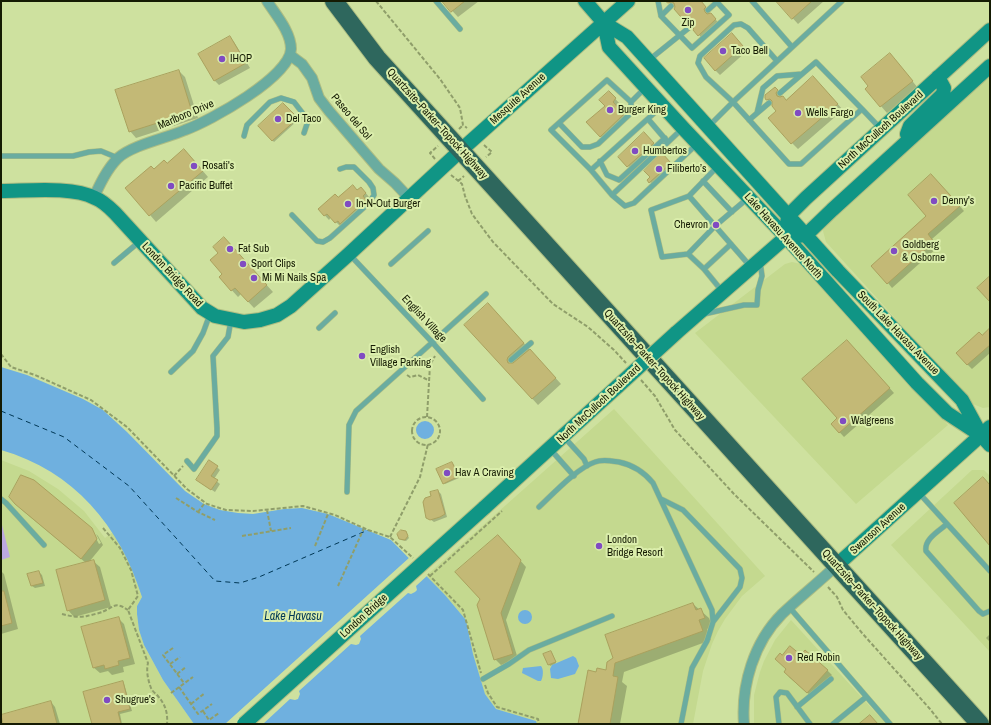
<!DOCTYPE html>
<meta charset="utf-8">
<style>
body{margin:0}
#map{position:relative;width:991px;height:725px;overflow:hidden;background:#cee19f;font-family:"Archivo Narrow",sans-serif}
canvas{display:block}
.frame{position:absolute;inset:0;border:2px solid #151b03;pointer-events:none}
</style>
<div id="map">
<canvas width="991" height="725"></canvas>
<div class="frame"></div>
</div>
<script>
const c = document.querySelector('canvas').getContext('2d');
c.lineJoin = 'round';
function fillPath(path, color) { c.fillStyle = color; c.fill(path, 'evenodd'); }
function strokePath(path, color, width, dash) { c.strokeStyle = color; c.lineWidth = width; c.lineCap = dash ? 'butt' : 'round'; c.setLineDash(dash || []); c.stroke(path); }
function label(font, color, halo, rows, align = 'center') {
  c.font = font + ' "Archivo Narrow",sans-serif'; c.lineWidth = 4; c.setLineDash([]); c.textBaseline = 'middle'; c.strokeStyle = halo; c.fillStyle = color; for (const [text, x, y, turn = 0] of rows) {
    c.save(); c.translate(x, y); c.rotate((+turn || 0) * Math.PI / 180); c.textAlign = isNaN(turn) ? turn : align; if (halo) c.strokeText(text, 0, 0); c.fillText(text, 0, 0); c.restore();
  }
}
fillPath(new Path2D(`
 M 990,73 L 990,407 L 983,408 L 973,404 L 826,242 L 823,231 L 824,227 Z
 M 792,262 L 801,264 L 948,425 L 856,504 L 695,333 L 785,264 Z
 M 614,409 L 765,576 L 742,596 L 725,619 L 718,631 L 712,644 L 703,671 L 693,724 L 537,724 L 536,721 L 496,709 L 485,694 L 473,654 L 466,620 L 445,595 L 426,576 Z
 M 1,460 L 29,471 L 58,489 L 84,511 L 105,538 L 113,532 L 130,564 L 142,597 L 137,606 L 137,614 L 139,630 L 144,645 L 163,680 L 194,724 L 1,724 Z
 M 972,470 L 984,470 L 990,476 L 990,652 L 891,545 Z
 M 791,620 L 886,724 L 754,724 L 754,695 L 760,672 L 764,661 L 775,640 Z`), '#c4d98f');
fillPath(new Path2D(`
 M 1,521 L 10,557 L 1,560 Z`), '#bca8df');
fillPath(new Path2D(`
 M 1,367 L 27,375 L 83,399 L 103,410 L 127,432 L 185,491 L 204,504 L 220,510 L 238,513 L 253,514 L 284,509 L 302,508 L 328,514 L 391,540 L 445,595 L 466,620 L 473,654 L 485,694 L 496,709 L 536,721 L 537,724 L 194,724 L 163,680 L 144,645 L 139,630 L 137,614 L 137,606 L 142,597 C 120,526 74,471 1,450 Z
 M416 430a9 9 0 1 1 18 0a9 9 0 1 1-18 0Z
 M518 617a7 7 0 1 1 14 0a7 7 0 1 1-14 0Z
 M 573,656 L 576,658 L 579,666 L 575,674 L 558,679 L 551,678 L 550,669 L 552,665 Z
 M 541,666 C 544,669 543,678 541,681 L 538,681 L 522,673 L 523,668 Z`), '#6fb0df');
fillPath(new Path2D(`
 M 410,557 L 428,575 L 416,586 L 417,590 L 415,592 L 411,594 L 408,593 L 360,636 L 361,639 L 359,644 L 356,645 L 351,644 L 299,691 L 300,694 L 298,699 L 295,700 L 290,699 L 263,724 L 225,724 Z`), '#cee19f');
fillPath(new Path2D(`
 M 443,1 L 479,1 L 458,17 Z
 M 668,1 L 700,1 L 710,12 L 708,15 L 715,19 L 720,24 L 703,40 L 699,35 L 695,27 L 693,28 L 675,9 L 676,6 L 674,7 Z
 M 777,1 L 824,1 L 798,24 Z
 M 230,37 L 234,42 L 250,68 L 219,85 L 215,81 L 200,54 Z
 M 736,38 L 747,51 L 720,75 L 715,70 Z
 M 896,61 L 918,88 L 887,113 L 866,89 Z
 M 179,71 L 185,77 L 198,118 L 136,138 L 130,131 Z
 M 819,83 L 843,110 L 798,149 L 792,143 L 777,111 L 766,98 L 775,88 L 786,101 Z
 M 609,92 L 620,104 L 616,107 L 628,119 L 605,141 L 600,136 Z
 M 283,104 L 298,120 L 274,142 L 259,126 Z
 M 644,133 L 658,148 L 633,171 L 619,157 Z
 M 662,155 L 675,168 L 655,187 L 648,180 L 651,177 Z
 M 190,156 L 208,177 L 156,222 L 127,188 L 154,170 Z
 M 936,180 L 964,211 L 932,239 L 938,247 L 892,288 L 888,283 L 928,216 Z
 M 358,191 L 365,192 L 369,197 L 366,200 L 369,205 L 340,226 L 331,217 L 329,220 L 319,209 L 338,198 Z
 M 230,245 L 273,292 L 254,308 L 241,294 L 238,297 L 220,277 L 224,274 Z
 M 494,310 L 561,384 L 538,405 L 465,325 Z
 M 990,335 L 990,353 L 972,369 L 967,364 L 982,337 Z
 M 851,345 L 894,393 L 844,437 L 832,424 L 839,418 Z
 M 453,464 L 459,478 L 445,484 L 444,483 Z
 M 217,467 L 220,470 L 214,479 L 220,484 L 215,492 L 200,482 Z
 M 438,491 L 441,494 L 447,517 L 434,522 L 427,517 L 432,497 Z
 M 22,510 L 91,529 L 99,544 L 101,543 L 96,534 L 98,536 L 103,545 L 89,562 L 93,561 L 100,567 L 111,607 L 74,617 L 68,610 L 86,563 Z
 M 406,532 L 409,538 L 406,541 L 401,540 L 400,539 Z
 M 504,542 L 526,567 L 506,620 L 518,659 L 501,665 L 495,659 Z
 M 1,571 L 4,574 L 18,629 L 1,634 Z
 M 39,572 L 42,575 L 45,586 L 35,588 L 32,586 Z
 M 693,604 L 709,618 L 713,627 L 707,629 L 711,640 L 624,672 L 622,682 L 627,686 L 620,724 L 579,724 L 597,673 L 607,671 L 608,663 Z
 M 118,618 L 124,624 L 135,664 L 123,667 L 124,672 L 112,675 L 108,671 L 100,673 L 93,667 Z
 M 990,634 L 990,642 L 986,638 Z
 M 552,653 L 556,663 L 550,666 L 544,655 Z
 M 782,656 L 801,656 L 827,670 L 832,675 L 812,697 L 789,677 Z
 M 122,682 L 124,684 L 132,711 L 120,714 L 122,724 L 93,724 Z
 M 51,702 L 55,707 L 60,724 L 4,724 Z`), '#0003');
strokePath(new Path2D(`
 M 1,411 L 64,437 L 129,486 L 215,581 L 240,583 L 259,577 L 368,530`), '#003755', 1, [5, 4]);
const building = new Path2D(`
 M 442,1 L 465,1 L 451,12 Z
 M 666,1 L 701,1 L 706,7 L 704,9 L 705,12 L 707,14 L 711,13 L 716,19 L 698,36 L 693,30 L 694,27 L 693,24 L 690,23 L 687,24 L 674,9 L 675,7 L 674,3 L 672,2 L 668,3 Z
 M 776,1 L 812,1 L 792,19 Z
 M 732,33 L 743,46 L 715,71 L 704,58 Z
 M 230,36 L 246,63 L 214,81 L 198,54 Z
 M 890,53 L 913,81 L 880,107 L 865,89 L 868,86 L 861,77 Z
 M 179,70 L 192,112 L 129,132 L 115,90 Z
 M 813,76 L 838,104 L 791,144 L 768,118 L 776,111 L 772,106 L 772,101 L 770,99 L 766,100 L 765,98 L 765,95 L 775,87 L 778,90 L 776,93 L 777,96 L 780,97 L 783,96 L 786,100 Z
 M 609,91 L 616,98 L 613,102 L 624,114 L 600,137 L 586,122 L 605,106 L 599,100 Z
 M 283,103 L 298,118 L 272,141 L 258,126 Z
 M 644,132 L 654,143 L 627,167 L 618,157 Z
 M 184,149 L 203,171 L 149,216 L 125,188 L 151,166 L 154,169 L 164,160 L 167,163 Z
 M 662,153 L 671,163 L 649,183 L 647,180 L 650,177 L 644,171 Z
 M 931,174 L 960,206 L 928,234 L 934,242 L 887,284 L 871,266 L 926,216 L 908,195 Z
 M 353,185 L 357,190 L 361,187 L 366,193 L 363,196 L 366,200 L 340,224 L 338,221 L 335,223 L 327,214 L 324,216 L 318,209 L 335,194 L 338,197 Z
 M 224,237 L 267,285 L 248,302 L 235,288 L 231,291 L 219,277 L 222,274 L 210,260 L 218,253 L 213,247 Z
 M 990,276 L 990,302 L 977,288 Z
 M 488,303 L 524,343 L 508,357 L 507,360 L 508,363 L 513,363 L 530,349 L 556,378 L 532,399 L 464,325 Z
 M 990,328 L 990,345 L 967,365 L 956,353 L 979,332 L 982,335 Z
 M 847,340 L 890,388 L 839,433 L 831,424 L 837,418 L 802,379 Z
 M 209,460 L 218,466 L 211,476 L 218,480 L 211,490 L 196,480 Z
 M 452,462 L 459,476 L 443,484 L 436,469 Z
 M 21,475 L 34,480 L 92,528 L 97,539 L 81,559 L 15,504 L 9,497 Z
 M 983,477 L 990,485 L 990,546 L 954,503 Z
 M 438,490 L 445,514 L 440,517 L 430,520 L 426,518 L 423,502 L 425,498 L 431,496 L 430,492 Z
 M 401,530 L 406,531 L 408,536 L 405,540 L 399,539 L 397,534 Z
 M 498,535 L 521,560 L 501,613 L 513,654 L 494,660 L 477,605 L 480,599 L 455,572 Z
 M 94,560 L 105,600 L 67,611 L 56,570 Z
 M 39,571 L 43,583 L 31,586 L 27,574 Z
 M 1,591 L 4,591 L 12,623 L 1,626 Z
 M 693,603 L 696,610 L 701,608 L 705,618 L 699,620 L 703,631 L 615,663 L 613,676 L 618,677 L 610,724 L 578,724 L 588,670 L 596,672 L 597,668 L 606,670 L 607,662 L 613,658 L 605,635 Z
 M 119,617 L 130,658 L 118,661 L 119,665 L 105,669 L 104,665 L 93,668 L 81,627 Z
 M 790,646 L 801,655 L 805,650 L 828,670 L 807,693 L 784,672 L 786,669 L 775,659 L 780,653 L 782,655 Z
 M 551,651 L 556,662 L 548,665 L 543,654 Z
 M 123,681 L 130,709 L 118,712 L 121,724 L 92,724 L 83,692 Z
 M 51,701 L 57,724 L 3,724 L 1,715 Z
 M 870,715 L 878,724 L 859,724 Z`);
fillPath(building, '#c3b976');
strokePath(building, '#aaa15e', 1);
const lane = new Path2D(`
 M 436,1 L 460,29
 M 658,1 L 661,16 L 692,48 L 729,15 L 716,1
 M 752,1 L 792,47
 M 708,10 L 717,2
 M 661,16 L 671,6
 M 649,60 L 690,27
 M 777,61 L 748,28 L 741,24 L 734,25 L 700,56 L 698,63 L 706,77 L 733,102 L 789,164 L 801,164 L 862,109 L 880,128
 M 780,93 L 816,62 L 862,109
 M 662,106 L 591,170 L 612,195 L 625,206 L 634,203 L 697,144
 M 757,113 L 763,88 L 777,76 L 802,74
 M 648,119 L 666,140
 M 749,120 L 769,103
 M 559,123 L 582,147 L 590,147 L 598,144 L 631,113 L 631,102
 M 708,127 L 733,102 L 842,1
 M 244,136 L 247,125 L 270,102 L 281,98 L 294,102 L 304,115 L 307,124 L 304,133
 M 1,156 L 73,156 L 89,152 L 101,151 L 118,158
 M 600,161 L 607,175 L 619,180 L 665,138
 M 717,167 L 689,196 L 651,210 L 662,257 L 688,254 L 704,269 L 722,291
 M 591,170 L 551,130 L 607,80 L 631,102 L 645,88
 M 703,181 L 732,212
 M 612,195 L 683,128
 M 689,196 L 750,266
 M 292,215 L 317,241 L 323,242 L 330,238 L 369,203 L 374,195 L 373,188 L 369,182 L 354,167 L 346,167 L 340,169
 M 688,254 L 715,226 L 748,198
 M 350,255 L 432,342 L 483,399
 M 114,263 L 139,242
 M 391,264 L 428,231
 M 704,269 L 731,244
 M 704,314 L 744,305 L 757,305 L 758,290 L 762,276 L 760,261
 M 319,328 L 335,313
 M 511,360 L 531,343
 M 171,372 L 193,351 L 203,333 L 210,314
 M 564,437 L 584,459 L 587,466
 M 551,450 L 574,476
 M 187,461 L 194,469 L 217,436 L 217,428 L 213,356 L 228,337 L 231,320
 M 347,492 L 349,425 L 356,411 L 486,294
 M 919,493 L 990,571
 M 1,499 L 6,503 L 44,545
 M 661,499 L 683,510 L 740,569 L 742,578 L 740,587 L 713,622
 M 539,507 C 553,494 577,468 595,462 C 603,459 611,461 619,462 C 633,465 644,472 653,483 L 712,610 L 713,622 L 707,641 L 692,668 L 681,724
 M 947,524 C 939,531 924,539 926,551 L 979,611 L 983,614 L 990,611
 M 790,608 L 890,724
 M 483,679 L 509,664 L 529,650 L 612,616
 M 797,707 L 831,679
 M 779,724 L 776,697 L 780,692 L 787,693 L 810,724
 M 833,724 L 866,697`);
const street = new Path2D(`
 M 290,55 L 302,64 L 312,78 L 319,98 L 329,111 L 379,169 L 395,183 L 410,199
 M 94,197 C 100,184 107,169 118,158 C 132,145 167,138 185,130 C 210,121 290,77 291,49 C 291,32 276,15 267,1
 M 744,724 C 741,685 754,642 782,614 C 800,597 819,582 837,565`);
const secondary = new Path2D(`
 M 585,1 L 604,23 L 627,37 L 838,271 L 962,400 L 981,435 L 990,445
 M 604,23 L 609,47 L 683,128 L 786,237 L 917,383 L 947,413 L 979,434
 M 907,134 L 910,126 L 943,94 L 944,88 L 938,77
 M 1,191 C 27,191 72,186 95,198 C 103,201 109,207 115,213 L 202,308 L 215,316 L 244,322 L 260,320 L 277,315 L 291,306 L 349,254 L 460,151 L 628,1
 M 787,225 L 788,216 L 806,198 L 990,30
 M 676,333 L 786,237 L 806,235 L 832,210 L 990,66
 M 484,508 L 618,386
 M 837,565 L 990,427`);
const highway = new Path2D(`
 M 334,1 L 377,58 L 980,724`);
strokePath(lane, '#adbd83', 6);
strokePath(street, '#adbd83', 12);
strokePath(secondary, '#adbd83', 16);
strokePath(highway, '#adbd83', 20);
strokePath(new Path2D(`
 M 376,1 L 440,79 L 460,108 L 463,125 L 467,128
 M 459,129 L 463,125
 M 484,145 L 492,152 L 486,157
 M 435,159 L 430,153 L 438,146
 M 451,175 L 462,184 L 465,196 L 472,214 L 493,242 L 553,304 L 588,327 L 614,350 L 626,363
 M 458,181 L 464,176
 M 1,354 L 11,367 L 35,375 L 91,400 L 127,427 L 187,489 L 207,504 L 226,510 L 253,511 L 303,506 L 335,515 L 368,530 L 390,537 L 413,558
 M 407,375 L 410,377 L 418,375 L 428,380
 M 641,380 L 655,396 L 675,430 L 734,494 L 814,572
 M 427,417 L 430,365 L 435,356
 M412 431a14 14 0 1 1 28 0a14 14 0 1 1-28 0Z
 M 174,476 L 183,466
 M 176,498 L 198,512 L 215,520
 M 267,510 L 271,531
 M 198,512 L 204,504
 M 103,528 L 120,548 L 131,570 L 138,596 L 128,610 L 148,663 C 146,671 148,680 151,688 C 152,691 155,693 157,695 C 165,704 168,712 167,724
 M 242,536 L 291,528
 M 390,537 L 420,477 L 428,444
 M 315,546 L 328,514
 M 428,574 L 463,610 L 481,673
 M 430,576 L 502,511
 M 338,586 L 364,528
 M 828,587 L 837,597 L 843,610 L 862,633 L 930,709 L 942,724
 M 62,614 C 70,616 79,618 87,616 C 91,615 100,613 102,612 C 114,607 115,601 128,610
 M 173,648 L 163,655 L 184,683
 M 170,664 L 180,657
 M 177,674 L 186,667
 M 485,685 L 488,693 L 497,707 L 538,719 L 539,724
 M 179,687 L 198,714 L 212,704
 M 171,693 L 193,677
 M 191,704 L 205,693
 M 203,711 L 209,720 L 219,713`), '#8f9e6a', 2, [4, 2]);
strokePath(lane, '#6aaca0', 5);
strokePath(street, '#6aaca0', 10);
strokePath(secondary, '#109585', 14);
strokePath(highway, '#2e675d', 18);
const secondaryBridge = new Path2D(`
 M 618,386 L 676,333
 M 244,724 L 484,508`);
strokePath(secondaryBridge, '#adbd83', 16, []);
strokePath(secondaryBridge, '#109585', 14);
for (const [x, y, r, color] of [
 [688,10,4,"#804bc2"],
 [723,51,4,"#804bc2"],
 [222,59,4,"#804bc2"],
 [610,110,4,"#804bc2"],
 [798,113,4,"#804bc2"],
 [278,119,4,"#804bc2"],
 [635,151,4,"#804bc2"],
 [194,166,4,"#804bc2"],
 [659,169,4,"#804bc2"],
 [171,186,4,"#804bc2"],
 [934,201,4,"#804bc2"],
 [348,204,4,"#804bc2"],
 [716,225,4,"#804bc2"],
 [230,249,4,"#804bc2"],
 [894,251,4,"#804bc2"],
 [243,264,4,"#804bc2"],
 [254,278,4,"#804bc2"],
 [362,356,4,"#804bc2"],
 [843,421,4,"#804bc2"],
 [447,473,4,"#804bc2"],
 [599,546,4,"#804bc2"],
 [789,658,4,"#804bc2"],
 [107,700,4,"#804bc2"]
]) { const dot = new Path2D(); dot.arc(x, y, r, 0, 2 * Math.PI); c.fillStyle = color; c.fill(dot); strokePath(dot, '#dbeeac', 1.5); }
label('11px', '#151b03', '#dbeeac', [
 ["Zip",688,23,"center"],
 ["Taco Bell",731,51],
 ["IHOP",230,59],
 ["Burger King",618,110],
 ["Wells Fargo",806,113],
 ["Del Taco",286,119],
 ["Humbertos",643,151],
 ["Rosati's",202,166],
 ["Filiberto’s",667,169],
 ["Pacific Buffet",179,186],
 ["Denny's",942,201],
 ["In-N-Out Burger",356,204],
 ["Chevron",708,225,"right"],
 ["Goldberg",902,245],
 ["& Osborne",902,258],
 ["Fat Sub",238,249],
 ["Sport Clips",251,264],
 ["Mi Mi Nails Spa",262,278],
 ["English",370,350],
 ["Village Parking",370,363],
 ["Walgreens",851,421],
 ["Hav A Craving",455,473],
 ["London",607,540],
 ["Bridge Resort",607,553],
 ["Red Robin",797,658],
 ["Shugrue's",115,700]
], 'left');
label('11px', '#151b03', '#dbeeac', [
 ["Mesquite Avenue",518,99,-42],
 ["Marlboro Drive",186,115,-23],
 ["Paseo del Sol",351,117,50],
 ["Quartzsite–Parker–Topock Highway",437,124,48],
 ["North McCulloch Boulevard",881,130,-42],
 ["Lake Havasu Avenue North",783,236,48],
 ["London Bridge Road",172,275,47],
 ["English Village",424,319,47],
 ["South Lake Havasu Avenue",898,333,46],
 ["Quartzsite–Parker–Topock Highway",654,365,48],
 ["North McCulloch Boulevard",599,404,-43],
 ["Swanson Avenue",878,529,-42],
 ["Quartzsite–Parker–Topock Highway",872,605,48],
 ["London Bridge",364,616,-42]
]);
label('italic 12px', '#003755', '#dbeeac', [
 ["Lake Havasu",293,617]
]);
</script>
